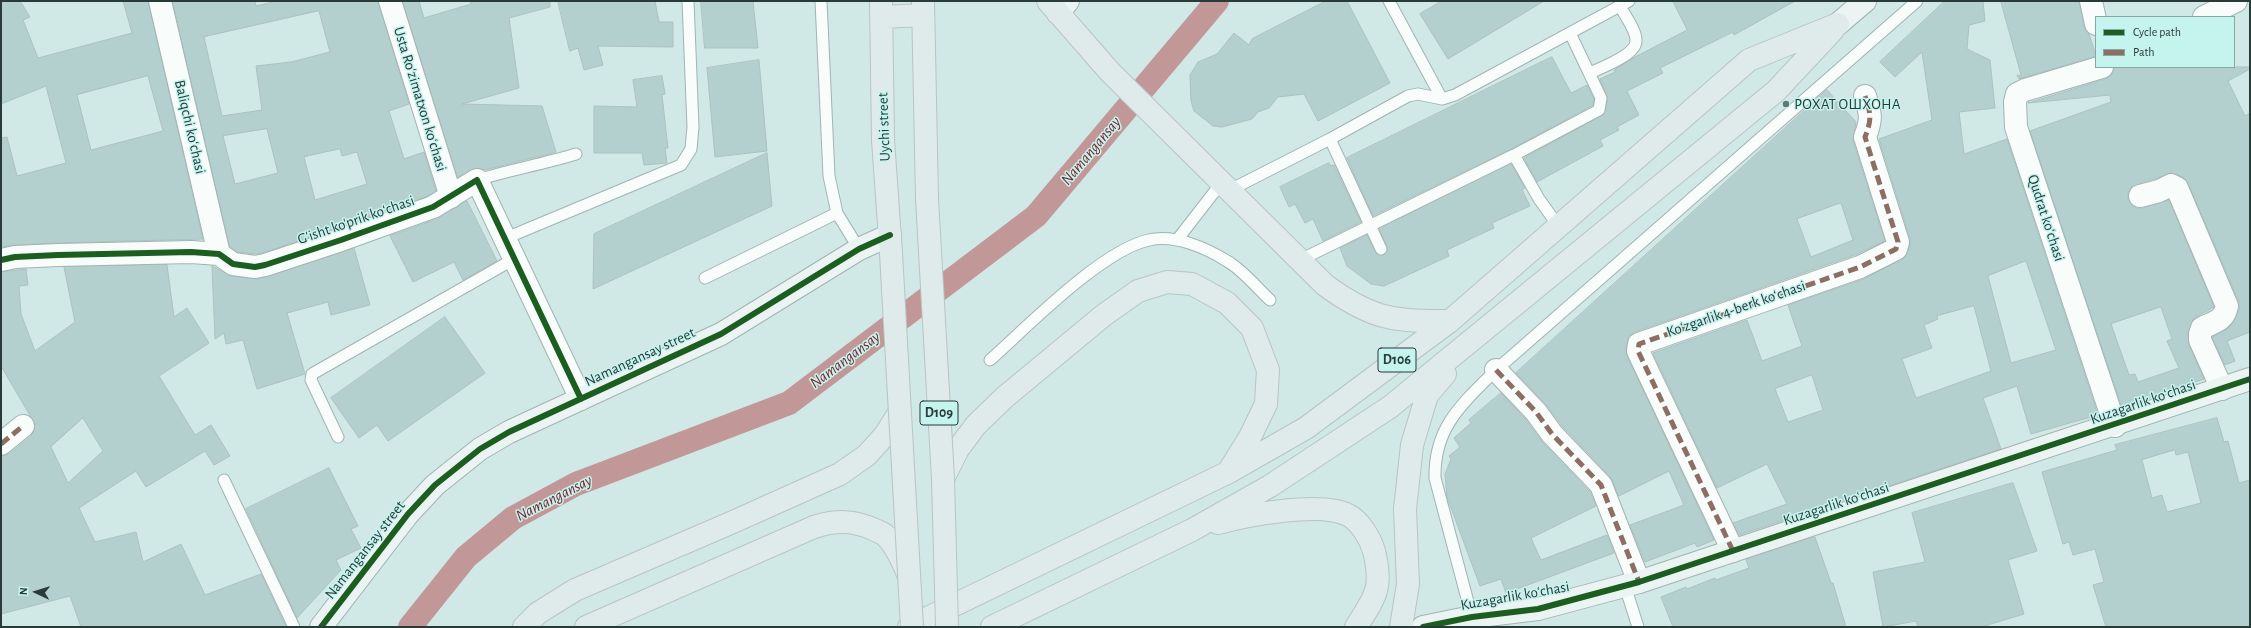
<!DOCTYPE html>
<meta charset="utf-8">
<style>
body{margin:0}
#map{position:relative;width:2251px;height:628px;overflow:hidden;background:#d0e8e6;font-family:"Alegreya Sans",sans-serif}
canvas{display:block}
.frame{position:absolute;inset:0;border:2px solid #283b39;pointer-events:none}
.legend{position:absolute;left:2095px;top:16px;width:140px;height:52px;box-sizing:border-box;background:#c5f3ee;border:1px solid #86a9a6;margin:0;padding:5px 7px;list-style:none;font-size:12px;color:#283b39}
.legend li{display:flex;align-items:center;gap:8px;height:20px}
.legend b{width:20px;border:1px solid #86a9a6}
.north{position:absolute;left:16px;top:572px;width:40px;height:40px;-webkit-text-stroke:3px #c5f3ee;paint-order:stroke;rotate:274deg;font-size:11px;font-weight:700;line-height:16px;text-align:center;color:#283b39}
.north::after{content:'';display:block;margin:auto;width:14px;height:18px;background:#283b39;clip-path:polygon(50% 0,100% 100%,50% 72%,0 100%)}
</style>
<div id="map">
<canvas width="2251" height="628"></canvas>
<div class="frame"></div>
<ul class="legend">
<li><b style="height:5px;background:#1b5e20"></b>Cycle path</li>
<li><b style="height:5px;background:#8d6e63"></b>Path</li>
</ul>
<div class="north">N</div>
</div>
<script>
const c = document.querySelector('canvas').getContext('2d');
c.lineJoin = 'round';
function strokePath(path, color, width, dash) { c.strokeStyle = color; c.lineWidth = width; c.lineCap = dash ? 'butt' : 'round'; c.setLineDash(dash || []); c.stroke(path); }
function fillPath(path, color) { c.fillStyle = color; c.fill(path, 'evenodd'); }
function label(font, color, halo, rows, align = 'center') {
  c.font = font + ' "Alegreya Sans",sans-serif'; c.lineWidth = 3; c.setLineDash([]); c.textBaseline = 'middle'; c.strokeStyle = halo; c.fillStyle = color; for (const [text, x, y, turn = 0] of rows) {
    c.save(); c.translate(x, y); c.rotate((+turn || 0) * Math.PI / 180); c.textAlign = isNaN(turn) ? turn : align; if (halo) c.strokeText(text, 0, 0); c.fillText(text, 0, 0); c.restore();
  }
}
strokePath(new Path2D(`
 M 410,627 L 466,557 L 513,518 L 576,484 L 789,403 L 1036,216 L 1217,1`), '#c19897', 24);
const building = new Path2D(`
 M 1,1 L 20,1 L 30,17 L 23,20 L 38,58 L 132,33 L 123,1 L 148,1 L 203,239 L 57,243 L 14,245 L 1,247 L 1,138 L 7,137 L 17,176 L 66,163 L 46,86 L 1,104 ZM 148,76 L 163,131 L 91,150 L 77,95 Z
 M 173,1 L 255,1 L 256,6 L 277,1 L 378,1 L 409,104 L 389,111 L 404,159 L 424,152 L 436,191 L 428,196 L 337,228 L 262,253 L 255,254 L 238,252 L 230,247 ZM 319,11 L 330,52 L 291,62 L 256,66 L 262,110 L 222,116 L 204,37 ZM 267,129 L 278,173 L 235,184 L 223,136 ZM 340,149 L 342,156 L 357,152 L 367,184 L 315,200 L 304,157 Z
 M 403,1 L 419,1 L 424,18 L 471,4 L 470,1 L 550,1 L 550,7 L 509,18 L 519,88 L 462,104 L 542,106 L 556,152 L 485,170 L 477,168 L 458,177 Z
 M 558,1 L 655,1 L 659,22 L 673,22 L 673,47 L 598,46 L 603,65 L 584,70 L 578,48 L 570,51 Z
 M 701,1 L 753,1 L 758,48 L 705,48 Z
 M 1326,1 L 1347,1 L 1390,83 L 1318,121 L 1304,94 L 1278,97 L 1269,108 L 1258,112 L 1252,119 L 1222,127 L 1213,126 L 1194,111 L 1191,101 L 1190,75 L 1198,62 L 1217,54 L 1234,33 L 1249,45 L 1252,39 Z
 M 1442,1 L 1544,1 L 1448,59 L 1420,14 Z
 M 1673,1 L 1795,1 L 1734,35 L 1733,32 L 1660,68 L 1663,73 L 1627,91 L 1639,115 L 1617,127 L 1619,130 L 1600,140 L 1603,146 L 1537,182 L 1524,158 L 1604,114 L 1608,99 L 1600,79 L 1615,72 L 1614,70 L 1635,57 L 1687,30 Z
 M 1945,1 L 1983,1 L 1985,21 L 1969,25 L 1967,49 L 1990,60 L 1995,108 L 1959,112 L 1964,154 L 2007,139 L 2098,415 L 2031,434 L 2017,386 L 1983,398 L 2001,449 L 1739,535 L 1733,523 L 1787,504 L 1767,464 L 1717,488 L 1653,353 L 1747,320 L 1762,361 L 1802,346 L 1788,305 L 1864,279 L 1905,257 L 1910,245 L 1910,238 L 1879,139 L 1932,120 L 1922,52 L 1895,77 L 1880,62 ZM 2026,261 L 2056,350 L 2011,363 L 1988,276 ZM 1974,306 L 1991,371 L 1916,398 L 1902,359 L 1932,348 L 1924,325 L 1938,319 L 1937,316 ZM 1812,375 L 1823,410 L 1788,422 L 1775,389 Z
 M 2001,1 L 2079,1 L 2084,27 L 2089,34 L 2096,56 L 2019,79 L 2017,75 L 2021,76 Z
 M 1552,57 L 1571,93 L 1587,85 L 1594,99 L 1593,105 L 1511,149 L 1373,216 L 1347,158 Z
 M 759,60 L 767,151 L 715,157 L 707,68 Z
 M 2114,67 L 2250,67 L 2250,69 L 2228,81 L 2245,116 L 2250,113 L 2250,332 L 2227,341 L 2235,361 L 2225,365 L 2212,337 L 2226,330 L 2233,323 L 2239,309 L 2239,302 L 2188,183 L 2183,177 L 2171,173 L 2132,187 L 2128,192 L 2128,199 L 2131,204 L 2136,208 L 2143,208 L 2169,200 L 2214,307 L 2193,319 L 2188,334 L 2189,345 L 2204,379 L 2122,408 L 2030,131 L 2111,102 L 2110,95 L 2028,103 L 2106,79 L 2111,75 ZM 2161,307 L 2172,339 L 2167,341 L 2179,368 L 2138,382 L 2135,374 L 2129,375 L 2111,324 Z
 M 662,76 L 665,94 L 662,95 L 668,148 L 665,148 L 667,163 L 644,165 L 642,153 L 594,153 L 594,106 L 637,107 L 633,80 Z
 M 1827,90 L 1856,122 L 1853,141 L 1885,241 L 1855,255 L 1635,332 L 1629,336 L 1626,349 L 1627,356 L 1714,540 L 1697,547 L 1695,543 L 1645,562 L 1630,525 L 1684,505 L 1669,471 L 1619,496 L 1610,476 L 1562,426 L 1545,403 L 1516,373 ZM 1841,203 L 1853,240 L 1811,257 L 1797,219 Z
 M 767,153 L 772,206 L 593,289 L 594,234 Z
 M 1329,163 L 1331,166 L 1334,165 L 1361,222 L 1323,241 L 1313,219 L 1305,223 L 1295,204 L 1289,207 L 1280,187 Z
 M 1511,164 L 1525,188 L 1522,190 L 1530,206 L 1492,223 L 1494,228 L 1447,250 L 1449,256 L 1384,286 L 1371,284 L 1347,266 L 1340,248 L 1367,235 L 1377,254 L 1384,255 L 1388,250 L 1387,246 L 1379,229 Z
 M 467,201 L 497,261 L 463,280 L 454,262 L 413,282 L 390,236 L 437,219 Z
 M 354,248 L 370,305 L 331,315 L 328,302 L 287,313 L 305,374 L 257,389 L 243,340 L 226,344 L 224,333 L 215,339 L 212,266 L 231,276 L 257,279 Z
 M 167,265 L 174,317 L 187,308 L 209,343 L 159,376 L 195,435 L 211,425 L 230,456 L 214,465 L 205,451 L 146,487 L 136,471 L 79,508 L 95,542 L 136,532 L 143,562 L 181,544 L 205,595 L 261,574 L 286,627 L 81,627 L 70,596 L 1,614 L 1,456 L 9,454 L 31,436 L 35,424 L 1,366 L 1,272 L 26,269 L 28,285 L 19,286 L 21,314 L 35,351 L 75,322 L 64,267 ZM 83,418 L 103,451 L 68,483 L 51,447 Z
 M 445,317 L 485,373 L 388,441 L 377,425 L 359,438 L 331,398 Z
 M 1501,393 L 1526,420 L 1543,443 L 1590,492 L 1596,506 L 1531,538 L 1541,560 L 1607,535 L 1614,553 L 1506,593 L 1501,579 L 1480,586 L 1447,497 L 1445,474 L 1451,459 L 1449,456 L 1460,447 L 1454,438 L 1471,423 L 1469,420 Z
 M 2217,418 L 2224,442 L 2228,441 L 2239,483 L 2250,480 L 2250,627 L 2106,627 L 2093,585 L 2104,582 L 2095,549 L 2073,555 L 2069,542 L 2063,544 L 2042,472 L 2117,450 L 2115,445 ZM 2175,450 L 2176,455 L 2188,452 L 2201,503 L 2167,512 L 2162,495 L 2152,498 L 2142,460 Z
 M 329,468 L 358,526 L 351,529 L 361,548 L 336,560 L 341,570 L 297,618 L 246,509 Z
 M 2013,483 L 2037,551 L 2008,560 L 2024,614 L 1981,627 L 1918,627 L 1916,621 L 1883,627 L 1873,572 L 1925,562 L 1912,513 Z
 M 1815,537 L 1831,583 L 1833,583 L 1846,627 L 1673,627 L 1661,597 L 1686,587 L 1687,589 L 1715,578 L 1716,580 L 1749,568 L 1746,560 Z`);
fillPath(building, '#b4d0ce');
strokePath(building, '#adc1bf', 1);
const lane = new Path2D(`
 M 821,1 L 829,176 L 837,213 L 859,249
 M 1389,1 L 1442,99
 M 1590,73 C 1602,67 1637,55 1636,40 C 1636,30 1625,16 1620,6
 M 1330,139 L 1381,249
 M 1514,155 L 1539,199 L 1559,227
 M 477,180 C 510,170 543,164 576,154
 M 1230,190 L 1330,139 L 1408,96 L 1418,94 L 1442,99 L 1455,95 L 1629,1
 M 506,238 L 681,165 L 691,149 L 693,127 L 688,1
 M 1177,240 L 1222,182
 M 1300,260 L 1514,155 L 1599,110 L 1601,98 L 1570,33
 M 705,278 L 837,213
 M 990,360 C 1028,326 1102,250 1149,240 C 1175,234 1206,248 1227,261 C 1243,270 1256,287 1270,300
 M 338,437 L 311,380 L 312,374 L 514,259
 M 224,480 L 294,627
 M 1625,586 L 1638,627
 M 1473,621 L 1435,478 C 1434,427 1462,404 1496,370 L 1917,1`);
const street = new Path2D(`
 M 160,1 L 219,254
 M 390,1 L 451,197
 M 2091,1 L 2096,24
 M 2204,17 L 2236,1
 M 2102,67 L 2025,90 L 2017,94 L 2015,102 L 2016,127 L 2115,426
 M 2140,196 L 2159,191 L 2171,185 L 2177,188 L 2227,306 C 2224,321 2214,322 2202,328 L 2200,334 L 2200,340 L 2222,389
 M 1,260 L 15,257 L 58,255 L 191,252 L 219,254 L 233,264 L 255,267 L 265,265 L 341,240 L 433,207 L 477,180 L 581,399
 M 1496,370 L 1536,412 L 1552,434 L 1601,485 L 1639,582
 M 1,444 L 23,426
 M 1733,551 L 1638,351 L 1639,344 L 1860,267 L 1896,249 L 1898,242 L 1865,137 C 1872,119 1871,114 1865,96`);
const secondary = new Path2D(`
 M 1058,13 L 1068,1
 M 1838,24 L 1865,1
 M 321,627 L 408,514 L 435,485 L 480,449 L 509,432 L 721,334 L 859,249 L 890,235
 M 1423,627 L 1472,617 L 1538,609 L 1639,582 L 2250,379`);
const primary = new Path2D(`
 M 881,1 L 883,140 L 891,253
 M 923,1 L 927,199
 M 1048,1 L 1110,72 L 1325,285 C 1371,319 1395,322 1450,321
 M 882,17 L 923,15
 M 943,479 L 958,449 L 976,425 L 1005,397 L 1104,315 L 1138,291 L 1167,282 L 1192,284 L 1227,303 L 1252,328 L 1268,370 L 1266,404 L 1250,437 L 1230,469
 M 1218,523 C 1248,515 1320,501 1348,515 C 1360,521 1370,538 1374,551 C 1383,588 1376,596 1356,627
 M 524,627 L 538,613 L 575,590 L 733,522 L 840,474 L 867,455 L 885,435 L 899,413
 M 586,627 L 814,527 C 836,520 854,520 875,530 C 879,532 883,533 886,536 C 897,546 902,561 908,574
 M 909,627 L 1229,472 L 1306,428 L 1450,321 L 1749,60 L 1838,24
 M 992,627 L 1192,530 L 1270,486 L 1390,407 L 1776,91 L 1833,30
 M 1401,627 L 1408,584 L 1405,509 L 1412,445 L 1427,395 L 1445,374`);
strokePath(lane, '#a1b4b2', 13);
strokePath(street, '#a1b4b2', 24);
strokePath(secondary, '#a1b4b2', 24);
strokePath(primary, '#b8c5c3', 24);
strokePath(lane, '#f8fcfb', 11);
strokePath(street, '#f8fcfb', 22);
strokePath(secondary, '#ebf4f3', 22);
strokePath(primary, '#deebea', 22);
const primaryBridge = new Path2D(`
 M 927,199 L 943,479 L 947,627
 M 891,253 L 912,627`);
strokePath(primaryBridge, '#b8c5c3', 24, []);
strokePath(primaryBridge, '#deebea', 22);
strokePath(new Path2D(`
 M 1496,370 L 1536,412 L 1552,434 L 1601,485 L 1639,582
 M 1,444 L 23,426
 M 1733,551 L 1638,351 L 1639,344 L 1860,267 L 1896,249 L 1898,242 L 1865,137 C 1872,119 1871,114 1865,96`), '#8d6e63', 5, [10, 5]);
strokePath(new Path2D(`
 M 1,260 L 15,257 L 58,255 L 191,252 L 219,254 L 233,264 L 255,267 L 265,265 L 341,240 L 433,207 L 477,180 L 581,399
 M 321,627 L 408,514 L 435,485 L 480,449 L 509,432 L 721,334 L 859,249 L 890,235
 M 1423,627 L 1472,617 L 1538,609 L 1639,582 L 2250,379`), '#1b5e20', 6);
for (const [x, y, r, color] of [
 [1786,104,4,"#637876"]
]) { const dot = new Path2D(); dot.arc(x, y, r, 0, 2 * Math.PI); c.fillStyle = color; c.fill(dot); strokePath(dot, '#c5f3ee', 1.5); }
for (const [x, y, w] of [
 [1397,360,38],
 [939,413,38]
]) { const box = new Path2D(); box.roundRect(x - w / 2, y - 12, w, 24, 3); c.fillStyle = '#c5f3ee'; c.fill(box); strokePath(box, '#283b39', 1); }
label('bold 14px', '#283b39', null, [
 ["D106",1397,360],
 ["D109",939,413]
]);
label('15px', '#283b39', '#c5f3ee', [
 ["Usta Roʻzimatxon koʻchasi",420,99,73],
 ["Baliqchi koʻchasi",190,127,77],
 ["Uychi street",884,127,-92],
 ["Qudrat koʻchasi",2046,218,72],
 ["G'isht ko'prik koʻchasi",356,220,-19],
 ["Koʻzgarlik 4-berk koʻchasi",1736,309,-19],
 ["Namangansay street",640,357,-25],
 ["Kuzagarlik koʻchasi",2143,402,-19],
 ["Kuzagarlik koʻchasi",1836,504,-18],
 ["Namangansay street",365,550,-52],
 ["Kuzagarlik koʻchasi",1515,596,-10]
]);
label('15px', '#283b39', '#c5f3ee', [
 ["РОХАТ ОШХОНА",1794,104]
], 'left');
label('italic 16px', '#7b252c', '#c5f3ee', [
 ["Namangansay",1091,151,-50],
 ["Namangansay",845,360,-37],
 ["Namangansay",554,498,-27]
]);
</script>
